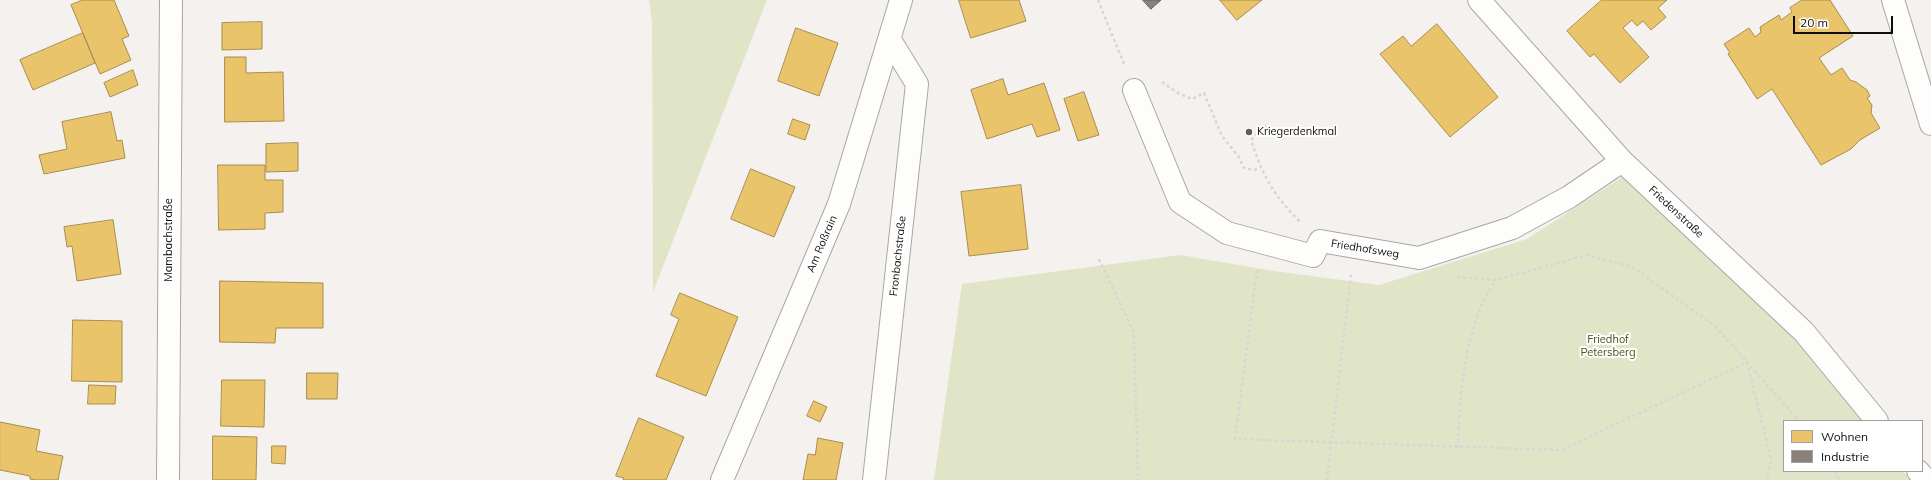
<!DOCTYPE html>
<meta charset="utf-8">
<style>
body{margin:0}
#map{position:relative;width:1931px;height:480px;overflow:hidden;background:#f4f1ee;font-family:Mulish,sans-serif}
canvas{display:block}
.legend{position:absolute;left:1783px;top:420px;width:140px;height:52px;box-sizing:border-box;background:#fff;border:1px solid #9f9f9e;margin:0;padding:5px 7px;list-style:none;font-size:12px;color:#100e0c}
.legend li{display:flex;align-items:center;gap:8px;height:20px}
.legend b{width:20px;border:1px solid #9f9f9e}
.scale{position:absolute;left:1793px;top:16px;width:100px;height:18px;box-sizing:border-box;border:2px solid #100e0c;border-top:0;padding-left:5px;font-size:12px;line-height:14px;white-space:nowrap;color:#100e0c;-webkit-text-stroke:3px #fff;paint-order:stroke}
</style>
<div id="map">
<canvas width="1931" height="480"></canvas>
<ul class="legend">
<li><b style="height:11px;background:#e9c46a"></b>Wohnen</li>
<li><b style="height:11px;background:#8a817c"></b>Industrie</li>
</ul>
<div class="scale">20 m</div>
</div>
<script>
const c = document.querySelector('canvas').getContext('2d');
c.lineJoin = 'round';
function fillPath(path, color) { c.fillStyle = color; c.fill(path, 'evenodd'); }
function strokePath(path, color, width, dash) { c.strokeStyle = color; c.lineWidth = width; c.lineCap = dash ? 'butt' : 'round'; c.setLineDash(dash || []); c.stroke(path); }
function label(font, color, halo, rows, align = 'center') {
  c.font = font + ' Mulish,sans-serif'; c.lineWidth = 4; c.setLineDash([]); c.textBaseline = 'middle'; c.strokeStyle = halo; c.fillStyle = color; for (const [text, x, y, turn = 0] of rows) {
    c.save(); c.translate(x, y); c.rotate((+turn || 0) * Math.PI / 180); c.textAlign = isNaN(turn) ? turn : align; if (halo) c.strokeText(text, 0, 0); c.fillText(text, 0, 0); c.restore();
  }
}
fillPath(new Path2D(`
 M 649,0 L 767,0 L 653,292 L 652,22 Z
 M 1624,176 L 1795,339 L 1862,421 L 1784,421 L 1784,471 L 1903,471 L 1911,480 L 934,480 L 962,284 L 1180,255 L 1274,271 L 1379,285 L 1527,239 Z`), '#e0e5c8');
const homes = new Path2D(`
 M 83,0 L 114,0 L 129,36 L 122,39 L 131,60 L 100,74 L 71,5 Z
 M 959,0 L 1019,0 L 1026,21 L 971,38 Z
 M 1220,0 L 1262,0 L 1237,20 Z
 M 1602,0 L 1667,0 L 1658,8 L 1666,17 L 1651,30 L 1643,21 L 1637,26 L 1632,20 L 1623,28 L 1649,57 L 1620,83 L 1594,54 L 1590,57 L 1567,31 Z
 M 1802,0 L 1830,0 L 1853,36 L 1819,58 L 1831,75 L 1842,68 L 1850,80 L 1856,82 L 1867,90 L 1870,96 L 1867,98 L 1872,105 L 1871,113 L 1880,128 L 1860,140 L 1851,149 L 1821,165 L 1772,89 L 1757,99 L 1728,54 L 1730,53 L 1724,44 L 1749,28 L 1755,37 L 1761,32 L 1760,27 L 1779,15 L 1781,20 L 1792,12 L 1790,8 Z
 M 262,22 L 262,49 L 222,50 L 222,23 Z
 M 1437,24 L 1498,97 L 1450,137 L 1380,54 L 1403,36 L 1411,46 Z
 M 796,28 L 838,43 L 819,96 L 778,81 Z
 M 83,33 L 95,63 L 33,90 L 20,60 Z
 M 225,57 L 246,57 L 246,73 L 283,72 L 284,121 L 225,122 Z
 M 133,70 L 138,85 L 110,97 L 104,83 Z
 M 1003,79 L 1008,95 L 1044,83 L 1060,130 L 1037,137 L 1032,124 L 987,139 L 971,90 Z
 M 1084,92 L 1099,135 L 1078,141 L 1064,99 Z
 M 111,112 L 117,141 L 122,140 L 125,158 L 44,174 L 39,155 L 67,149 L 62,122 Z
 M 793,119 L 810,125 L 805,140 L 788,134 Z
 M 298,143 L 298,171 L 266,172 L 266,144 Z
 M 218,165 L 265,165 L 265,180 L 283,180 L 283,212 L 265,213 L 265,229 L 219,230 Z
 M 751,169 L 795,187 L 774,237 L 731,219 Z
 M 1021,185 L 1028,249 L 969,256 L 961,192 Z
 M 113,220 L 121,274 L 77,281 L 72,246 L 67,247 L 64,227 Z
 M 220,281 L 323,283 L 323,328 L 276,328 L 275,343 L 220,342 Z
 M 680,293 L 738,317 L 706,396 L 656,376 L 679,319 L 671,315 Z
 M 73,320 L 122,321 L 122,382 L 72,381 Z
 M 307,373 L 338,373 L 337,399 L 307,399 Z
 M 222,380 L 265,380 L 264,427 L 221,426 Z
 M 89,385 L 116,386 L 115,404 L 88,404 Z
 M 814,401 L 827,407 L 820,422 L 807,416 Z
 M 639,418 L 684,437 L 666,480 L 623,480 L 624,478 L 616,476 Z
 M 0,422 L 40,430 L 36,451 L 63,456 L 58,480 L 36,480 L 30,479 L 30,476 L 0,470 Z
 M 213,436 L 257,437 L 256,480 L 213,480 Z
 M 818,438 L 843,443 L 836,480 L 803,480 L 808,454 L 815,455 Z
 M 272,446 L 286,446 L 285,464 L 272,463 Z`);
fillPath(homes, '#e9c46a');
strokePath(homes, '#a88d4e', 1);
const industry = new Path2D(`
 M 1143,0 L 1161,0 L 1151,9 Z`);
fillPath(industry, '#8a817c');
strokePath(industry, '#655e5a', 1);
const minor = new Path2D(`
 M 1479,0 L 1622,161 L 1804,332 L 1877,421
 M 1893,0 L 1931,124
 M 1134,90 L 1180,202 L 1227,233 L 1313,256 L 1320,241 L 1419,258 L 1512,228 L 1569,197 L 1622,161
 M 1918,471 L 1926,480
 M 168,480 L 171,0
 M 722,480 L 839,204 L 901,0
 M 874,480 L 917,84 L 890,40`);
strokePath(minor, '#a9a7a4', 24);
strokePath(new Path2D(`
 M 1098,0 L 1124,64
 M 1162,82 L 1178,93 L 1192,99 L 1204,93 L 1222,136 L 1238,156 L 1244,168 L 1254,170 L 1260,168
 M 1266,125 L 1251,140 C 1263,177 1273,194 1300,222
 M 1099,259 L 1134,333 L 1138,480
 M 1257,270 L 1235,439 L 1562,450 L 1747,362 L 1799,421
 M 1457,277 L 1496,280 L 1587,255 L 1632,267 L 1715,326 L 1747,362 L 1771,459 L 1767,480
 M 1458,448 C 1459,395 1465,323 1496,280
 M 1835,471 L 1839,480
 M 1327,480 L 1351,275`), '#d7d6d4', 2.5, [3, 3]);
strokePath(minor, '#fdfdfc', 22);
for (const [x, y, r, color] of [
 [1249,132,4,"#605d5b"]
]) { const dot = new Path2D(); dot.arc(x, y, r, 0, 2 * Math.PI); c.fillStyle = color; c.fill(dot); strokePath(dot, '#fff', 1.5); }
label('11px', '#100e0c', '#fff', [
 ["Kriegerdenkmal",1257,132]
], 'left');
label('11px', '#100e0c', '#fff', [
 ["Friedenstraße",1676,212,43],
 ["Mambachstraße",169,240,-90],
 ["Am Roßrain",822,244,-67],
 ["Friedhofsweg",1365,249,9],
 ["Fronbachstraße",898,256,-84]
]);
label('11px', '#485414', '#fff', [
 ["Friedhof",1608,340],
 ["Petersberg",1608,353]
]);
</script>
